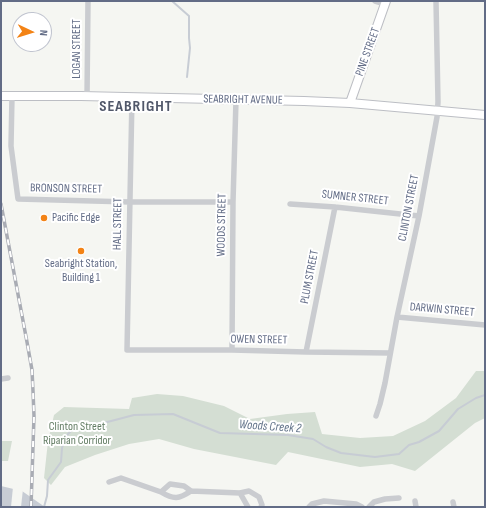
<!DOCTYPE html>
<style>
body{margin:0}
#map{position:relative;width:486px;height:508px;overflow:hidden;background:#f5f6f2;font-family:"Sofia Sans Condensed",sans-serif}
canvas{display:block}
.frame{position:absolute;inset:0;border:2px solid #626c86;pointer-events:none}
.north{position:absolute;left:12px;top:12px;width:40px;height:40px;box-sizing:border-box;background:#fff;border:1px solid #c0c4cf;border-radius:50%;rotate:94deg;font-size:11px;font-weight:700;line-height:16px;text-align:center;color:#626c86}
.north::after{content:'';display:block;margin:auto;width:14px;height:18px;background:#f38315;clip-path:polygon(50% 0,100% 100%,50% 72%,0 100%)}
</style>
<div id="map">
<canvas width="486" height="508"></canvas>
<div class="frame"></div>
<div class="north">N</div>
</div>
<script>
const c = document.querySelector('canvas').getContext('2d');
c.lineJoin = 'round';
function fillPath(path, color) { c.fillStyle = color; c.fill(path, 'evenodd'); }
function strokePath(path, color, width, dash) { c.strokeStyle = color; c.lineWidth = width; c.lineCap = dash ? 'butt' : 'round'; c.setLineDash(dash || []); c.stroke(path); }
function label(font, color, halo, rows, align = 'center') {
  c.font = font + ' "Sofia Sans Condensed",sans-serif'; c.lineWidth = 4; c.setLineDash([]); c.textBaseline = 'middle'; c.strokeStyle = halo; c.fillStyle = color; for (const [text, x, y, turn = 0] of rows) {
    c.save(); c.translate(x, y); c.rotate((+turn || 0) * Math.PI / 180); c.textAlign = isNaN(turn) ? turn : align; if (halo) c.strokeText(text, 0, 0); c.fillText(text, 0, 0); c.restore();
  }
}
fillPath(new Path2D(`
 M 476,371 L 485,371 L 485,418 L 475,423 L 415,471 L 392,464 L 360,467 L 288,452 L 276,465 L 194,449 L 159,439 L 129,444 L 95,455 L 65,467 L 51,485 L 44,478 L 48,441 L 54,415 L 64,407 L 129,409 L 132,398 L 157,394 L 183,396 L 224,406 L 250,419 L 287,414 L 315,412 L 322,434 L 360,438 L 393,436 L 425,421 L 456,398 Z
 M 1,441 L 12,441 L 8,461 L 1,461 Z`), '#d4ded3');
fillPath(new Path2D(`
 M 1,486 L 22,491 L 45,507 L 1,507 Z`), '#c7ccd4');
fillPath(new Path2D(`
 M 13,487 L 23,489 L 21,507 L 11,507 Z`), '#f5f6f2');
strokePath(new Path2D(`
 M 172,1 L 189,16 L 189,38 L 190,48 L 187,77
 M 44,507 L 47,496 L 48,480 L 61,462 L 62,448 L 66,436 L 78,424 L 96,425 L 134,415 L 173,414 L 220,433 L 288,435 L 313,439 L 326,447 L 341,453 L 375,457 L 399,454 L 409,445 L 419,442 L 439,431 L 458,409 L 476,398 L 485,395`), '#c7ccd4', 2);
const secondary = new Path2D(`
 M 1,96 L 81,96 L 304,101 L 350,103 L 485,115
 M 350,103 L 386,1`);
strokePath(secondary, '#bcbec4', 10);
strokePath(new Path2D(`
 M 375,1 L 385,4
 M 12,96 L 11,146 L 18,199 L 130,202 L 233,202
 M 87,97 L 88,1
 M 132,97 L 127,350 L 232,350 L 306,352 L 390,353
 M 290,204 L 335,207 L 419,216
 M 397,317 L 485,325
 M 232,350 L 233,202 L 236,100
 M 306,352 L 335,207
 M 1,379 L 8,378
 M 376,416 L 380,404 L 385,383 L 397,317 L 419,216 L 437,117 L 438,102 L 436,1
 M 109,482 L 121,478 L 161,492
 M 191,491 C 179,499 174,500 161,492 L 170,484 L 184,486 L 191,491 L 240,493 L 249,491 L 259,497 L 262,505 L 261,507
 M 240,493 L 248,507
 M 415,501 L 416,507
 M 453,502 L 454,507
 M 309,507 L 312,504 L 324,501 L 356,504 L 362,507
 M 369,507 L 374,502 L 385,499 L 399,498`), '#caccd0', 5.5);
strokePath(secondary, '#fff', 8);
const rail = new Path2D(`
 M 1,204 L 27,342 L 32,370 L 33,391 L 34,416 L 31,507`);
strokePath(rail, '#a9acb4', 3.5);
strokePath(rail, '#fff', 2, [6]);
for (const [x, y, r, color] of [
 [44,218,4,"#f38315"],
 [81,251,4,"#f38315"]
]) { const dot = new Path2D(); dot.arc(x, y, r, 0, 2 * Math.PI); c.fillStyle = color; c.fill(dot); strokePath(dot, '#fff', 1.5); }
label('12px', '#626c86', '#fff', [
 ["LOGAN STREET",77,49,-90],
 ["PINE STREET",368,52,-70],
 ["SEABRIGHT AVENUE",243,100,1],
 ["BRONSON STREET",66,189,1],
 ["SUMNER STREET",355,198,6],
 ["CLINTON STREET",409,208,-79],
 ["HALL STREET",118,224,-89],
 ["WOODS STREET",222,225,-89],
 ["PLUM STREET",310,277,-79],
 ["DARWIN STREET",442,310,5],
 ["OWEN STREET",259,340,1]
]);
label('12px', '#626c86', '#fff', [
 ["Pacific Edge",52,218],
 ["Seabright Station,",81,264,"center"],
 ["Building 1",81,278,"center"]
], 'left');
label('12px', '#627c63', '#fff', [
 ["Clinton Street",77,427],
 ["Riparian Corridor",77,441]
]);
label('italic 13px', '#63748a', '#fff', [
 ["Woods Creek 2",270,427,4]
]);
c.letterSpacing = '1px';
label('bold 16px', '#51586a', '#fff', [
 ["SEABRIGHT",136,107]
]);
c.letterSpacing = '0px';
</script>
